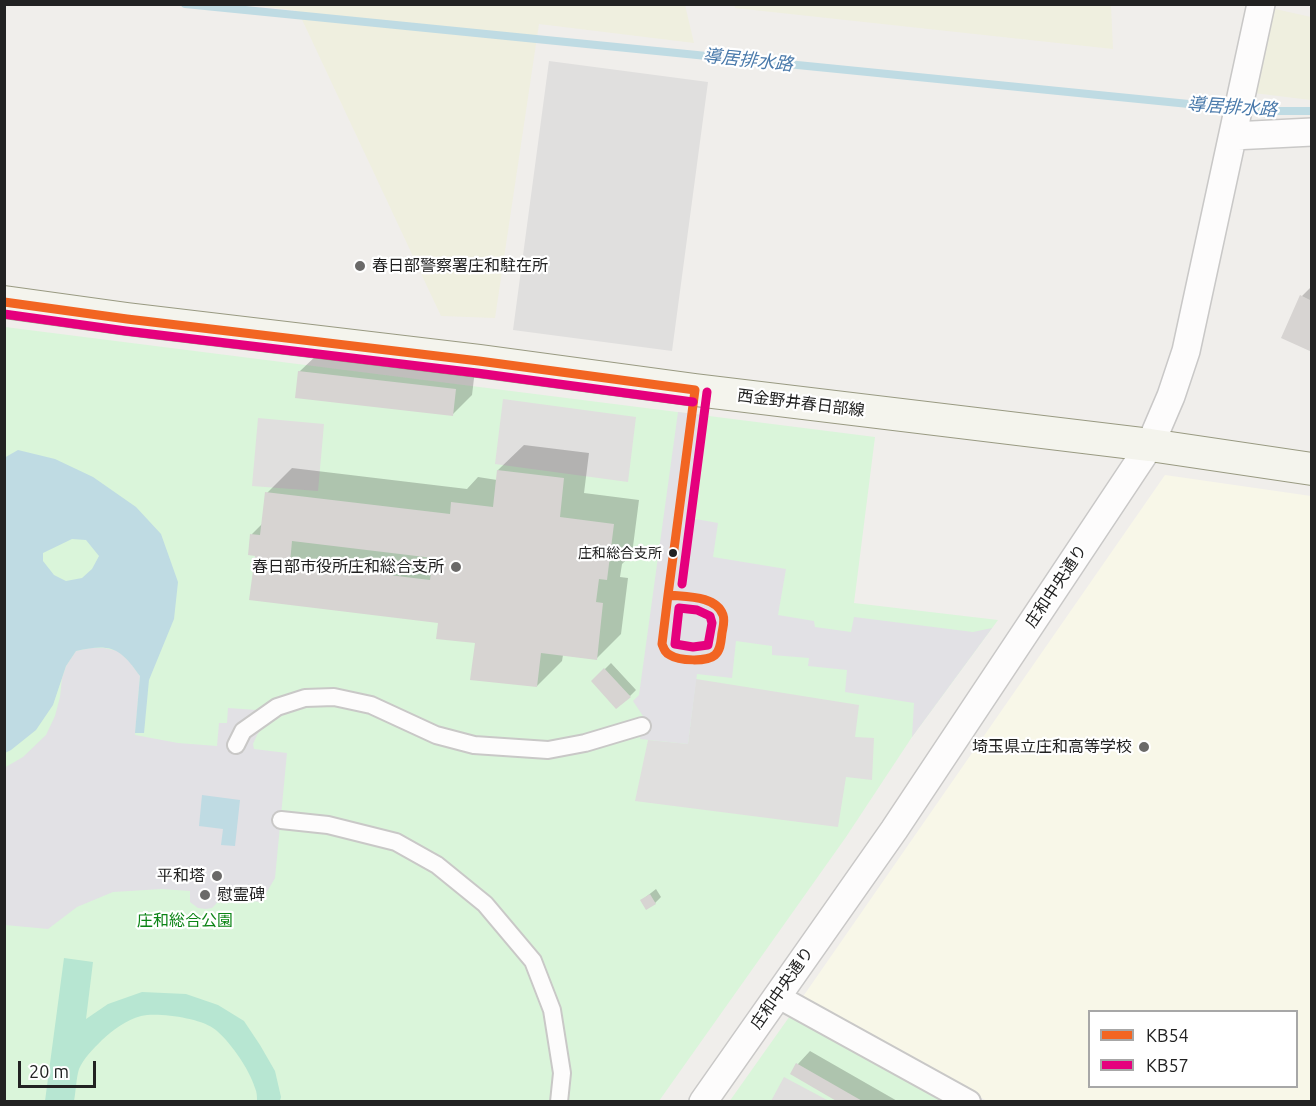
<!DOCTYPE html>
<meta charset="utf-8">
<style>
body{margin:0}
#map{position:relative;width:1316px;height:1106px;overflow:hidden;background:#f0eeeb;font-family:Ubuntu,sans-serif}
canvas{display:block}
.frame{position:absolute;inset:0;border:6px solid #222;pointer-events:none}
.legend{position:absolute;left:1088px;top:1010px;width:210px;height:78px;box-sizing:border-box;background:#fff;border:2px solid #a7a7a7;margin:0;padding:8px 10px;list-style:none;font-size:18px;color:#222}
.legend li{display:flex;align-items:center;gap:12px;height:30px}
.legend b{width:30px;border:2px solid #a7a7a7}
.scale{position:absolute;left:18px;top:1061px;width:78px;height:27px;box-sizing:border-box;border:3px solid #222;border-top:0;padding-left:8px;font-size:18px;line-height:21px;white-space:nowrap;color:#222;-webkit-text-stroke:4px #fff;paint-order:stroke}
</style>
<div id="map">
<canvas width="1316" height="1106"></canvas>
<div class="frame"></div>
<ul class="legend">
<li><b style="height:8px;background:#f26522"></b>KB54</li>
<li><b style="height:8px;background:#e5007d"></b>KB57</li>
</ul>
<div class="scale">20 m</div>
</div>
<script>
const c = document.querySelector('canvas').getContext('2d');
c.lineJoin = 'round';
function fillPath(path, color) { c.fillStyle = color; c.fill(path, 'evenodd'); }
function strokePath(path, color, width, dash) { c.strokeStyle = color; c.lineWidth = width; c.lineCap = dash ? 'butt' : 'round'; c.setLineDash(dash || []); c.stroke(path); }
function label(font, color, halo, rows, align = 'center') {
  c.font = font + ' Ubuntu,"Noto Sans JP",sans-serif'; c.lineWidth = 4.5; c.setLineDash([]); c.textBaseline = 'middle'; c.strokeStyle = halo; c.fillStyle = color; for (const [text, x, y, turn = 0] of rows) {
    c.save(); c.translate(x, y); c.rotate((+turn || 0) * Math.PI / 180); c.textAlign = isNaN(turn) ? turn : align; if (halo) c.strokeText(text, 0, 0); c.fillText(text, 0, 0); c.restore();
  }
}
fillPath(new Path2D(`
 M 1165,475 L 1311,496 L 1311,1101 L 987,1101 L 802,998 ZM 1090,1012 L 1296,1012 L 1296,1086 L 1090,1086 Z`), '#f8f7e8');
fillPath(new Path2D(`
 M 254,5 L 685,5 L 694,43 L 539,24 L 495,318 L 441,316 L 298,11 Z
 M 734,5 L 1111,5 L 1113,49 L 735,8 Z
 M 1275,9 L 1311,17 L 1311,100 L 1253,93 Z`), '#efefdf');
fillPath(new Path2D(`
 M 5,327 L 875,437 L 854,603 L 998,620 L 912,737 L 846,837 L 659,1101 L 5,1102 Z
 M 792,1013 L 952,1102 L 729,1102 Z`), '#daf5da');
fillPath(new Path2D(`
 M 64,958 L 93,962 L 86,1019 L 108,1004 L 142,992 L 186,994 L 218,1005 L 244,1021 L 260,1045 L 275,1071 L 281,1097 L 280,1101 L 257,1101 C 257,1097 257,1092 255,1088 C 250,1070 228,1038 213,1028 C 199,1018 157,1012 141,1016 C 126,1020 113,1030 102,1040 C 93,1049 84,1058 79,1069 C 76,1079 76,1091 74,1101 L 45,1101 Z`), '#b7e6d2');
fillPath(new Path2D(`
 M 549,61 L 708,82 L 672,351 L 513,330 Z
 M 503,399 L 636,417 L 628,482 L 495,464 Z
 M 258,418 L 324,424 L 318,491 L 252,486 Z
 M 696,679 L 859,705 L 855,737 L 874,738 L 872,780 L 846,777 L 838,827 L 635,801 L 648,740 L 688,744 Z
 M 784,1077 L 829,1101 L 771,1101 Z`), '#e0dfde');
fillPath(new Path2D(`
 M 678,412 L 703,415 L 690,518 L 718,523 L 713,557 L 786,569 L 778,615 L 814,621 L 815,627 L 851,632 L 854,617 L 973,632 L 992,628 L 912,737 L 914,703 L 845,692 L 847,670 L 808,666 L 809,658 L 772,655 L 772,646 L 736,641 L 732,678 L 697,674 L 688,744 L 640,739 L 643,716 L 633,701 L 639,695 Z
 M 91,648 L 104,648 L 118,651 L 130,662 L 140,676 L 135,735 L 178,743 L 217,746 L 219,723 L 227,723 L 228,708 L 257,710 L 263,726 L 257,735 L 253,744 L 254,749 L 287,753 L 275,878 L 261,902 L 220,897 L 216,904 L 212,908 L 206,909 L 198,908 L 190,902 L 190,891 L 162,889 L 113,892 L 77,907 L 48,929 L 5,925 L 4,768 L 23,757 L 46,735 L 55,716 L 60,697 L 62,678 L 66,666 L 76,651 Z`), '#e2e1e5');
fillPath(new Path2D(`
 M 18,450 L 55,459 L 93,477 L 136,507 L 161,534 L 178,582 L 174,619 L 149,680 L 144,733 L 135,733 L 140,676 C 120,647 110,643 76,651 L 66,666 L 53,705 L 36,730 L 11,750 L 5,753 L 4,458 ZM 72,539 L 86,540 L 99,556 L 92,569 L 82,578 L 66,581 L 54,575 L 43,561 L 43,553 Z
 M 202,795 L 240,800 L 235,846 L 221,845 L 223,829 L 199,826 Z`), '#bfdbe3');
fillPath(new Path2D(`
 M 1312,286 L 1312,351 L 1302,296 Z
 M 319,353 L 475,370 L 472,395 L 453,414 L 299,372 Z
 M 524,445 L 589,453 L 584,493 L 639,500 L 632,554 L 622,564 L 620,577 L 628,578 L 621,634 L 596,659 L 563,655 L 562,661 L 537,686 L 476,642 L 440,622 L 256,554 L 252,534 L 263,523 L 267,493 L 292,468 L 467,489 L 478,477 L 497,480 L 498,470 Z
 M 611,663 L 636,690 L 630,696 L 593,681 Z
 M 656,889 L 661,897 L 655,903 L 642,900 Z
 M 810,1051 L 899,1102 L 841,1102 L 792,1074 L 798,1064 Z`), '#0003');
strokePath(new Path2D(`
 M 185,4 L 1259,111 L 1312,111`), '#bfdbe3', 8);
fillPath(new Path2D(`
 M 1300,295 L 1312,301 L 1312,352 L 1281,338 Z
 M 298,371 L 456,389 L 453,416 L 295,398 Z
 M 497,470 L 564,478 L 560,517 L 614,524 L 607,580 L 599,579 L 596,602 L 603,603 L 597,660 L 541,653 L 537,687 L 470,680 L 475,643 L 436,639 L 438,623 L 249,600 L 255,556 L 248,555 L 250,534 L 260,535 L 265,492 L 450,514 L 451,502 L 493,507 ZM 292,541 L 433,558 L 430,580 L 290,563 Z
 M 604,668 L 631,697 L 616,709 L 591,681 Z
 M 650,894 L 656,904 L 646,910 L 640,900 Z
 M 796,1063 L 864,1102 L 838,1102 L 790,1074 Z`), '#d7d4d2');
const pedestrian = new Path2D(`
 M 236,745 L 243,731 L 277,707 L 305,698 L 334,697 L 371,705 L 436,735 L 474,745 L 548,750 L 585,743 L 642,726
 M 281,820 L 328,825 L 396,842 L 437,865 L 485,904 L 533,961 L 552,1010 L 562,1073 L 559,1102`);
const minor = new Path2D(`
 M 777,996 L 969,1102`);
const tertiary = new Path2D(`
 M 1233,136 L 1312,132
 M 703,1102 L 894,830 L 1150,445 L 1171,396 L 1186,351 L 1261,4`);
const secondary = new Path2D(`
 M 4,302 L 127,319 L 479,361 L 695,390 L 1150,445 L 1312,469`);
strokePath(pedestrian, '#c9c8c7', 20);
strokePath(minor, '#c9c8c7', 26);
strokePath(tertiary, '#c9c8c7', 30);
strokePath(secondary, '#999a82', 34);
strokePath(pedestrian, '#fdfcfc', 16);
strokePath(minor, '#fdfcfc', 22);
strokePath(tertiary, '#fdfcfc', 27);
strokePath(secondary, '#f4f4ed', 32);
strokePath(new Path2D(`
 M 4,302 L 127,319 L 479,361 L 695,390
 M 668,595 C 685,597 716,595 723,615 C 725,621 723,627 722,633 C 721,640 721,650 715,655 C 707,662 679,661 670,655 C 665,653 664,649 662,644 Z
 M 668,595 L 695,390`), '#f26522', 9);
strokePath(new Path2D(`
 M 4,314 L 126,331 L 477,373 L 693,402
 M 682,584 L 707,392
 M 679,608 L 697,610 L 710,616 L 712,623 L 708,645 L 693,647 L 675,644 Z`), '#e5007d', 9);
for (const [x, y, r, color] of [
 [360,266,6,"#6a6968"],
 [673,553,5,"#222"],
 [456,567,6,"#6a6968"],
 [1144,747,6,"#6a6968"],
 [217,876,6,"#6a6968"],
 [205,895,6,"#6a6968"]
]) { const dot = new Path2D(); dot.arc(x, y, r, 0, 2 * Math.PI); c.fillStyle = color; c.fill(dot); strokePath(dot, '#fff', 2); }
label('14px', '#222', '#fff', [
 ["庄和総合支所",662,553]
], 'right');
label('16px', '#222', '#fff', [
 ["春日部警察署庄和駐在所",372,266,"left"],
 ["春日部市役所庄和総合支所",444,567],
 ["埼玉県立庄和高等学校",1132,747],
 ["平和塔",205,876],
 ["慰霊碑",217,895,"left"]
], 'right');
label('16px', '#222', '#fff', [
 ["西金野井春日部線",801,403,7],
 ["庄和中央通り",1056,586,-56],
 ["庄和中央通り",782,988,-55]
]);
label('16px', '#0c8416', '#fff', [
 ["庄和総合公園",185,921]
]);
label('italic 18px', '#4a7aab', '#fff', [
 ["導居排水路",748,60,6],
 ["導居排水路",1232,107,4]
]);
</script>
